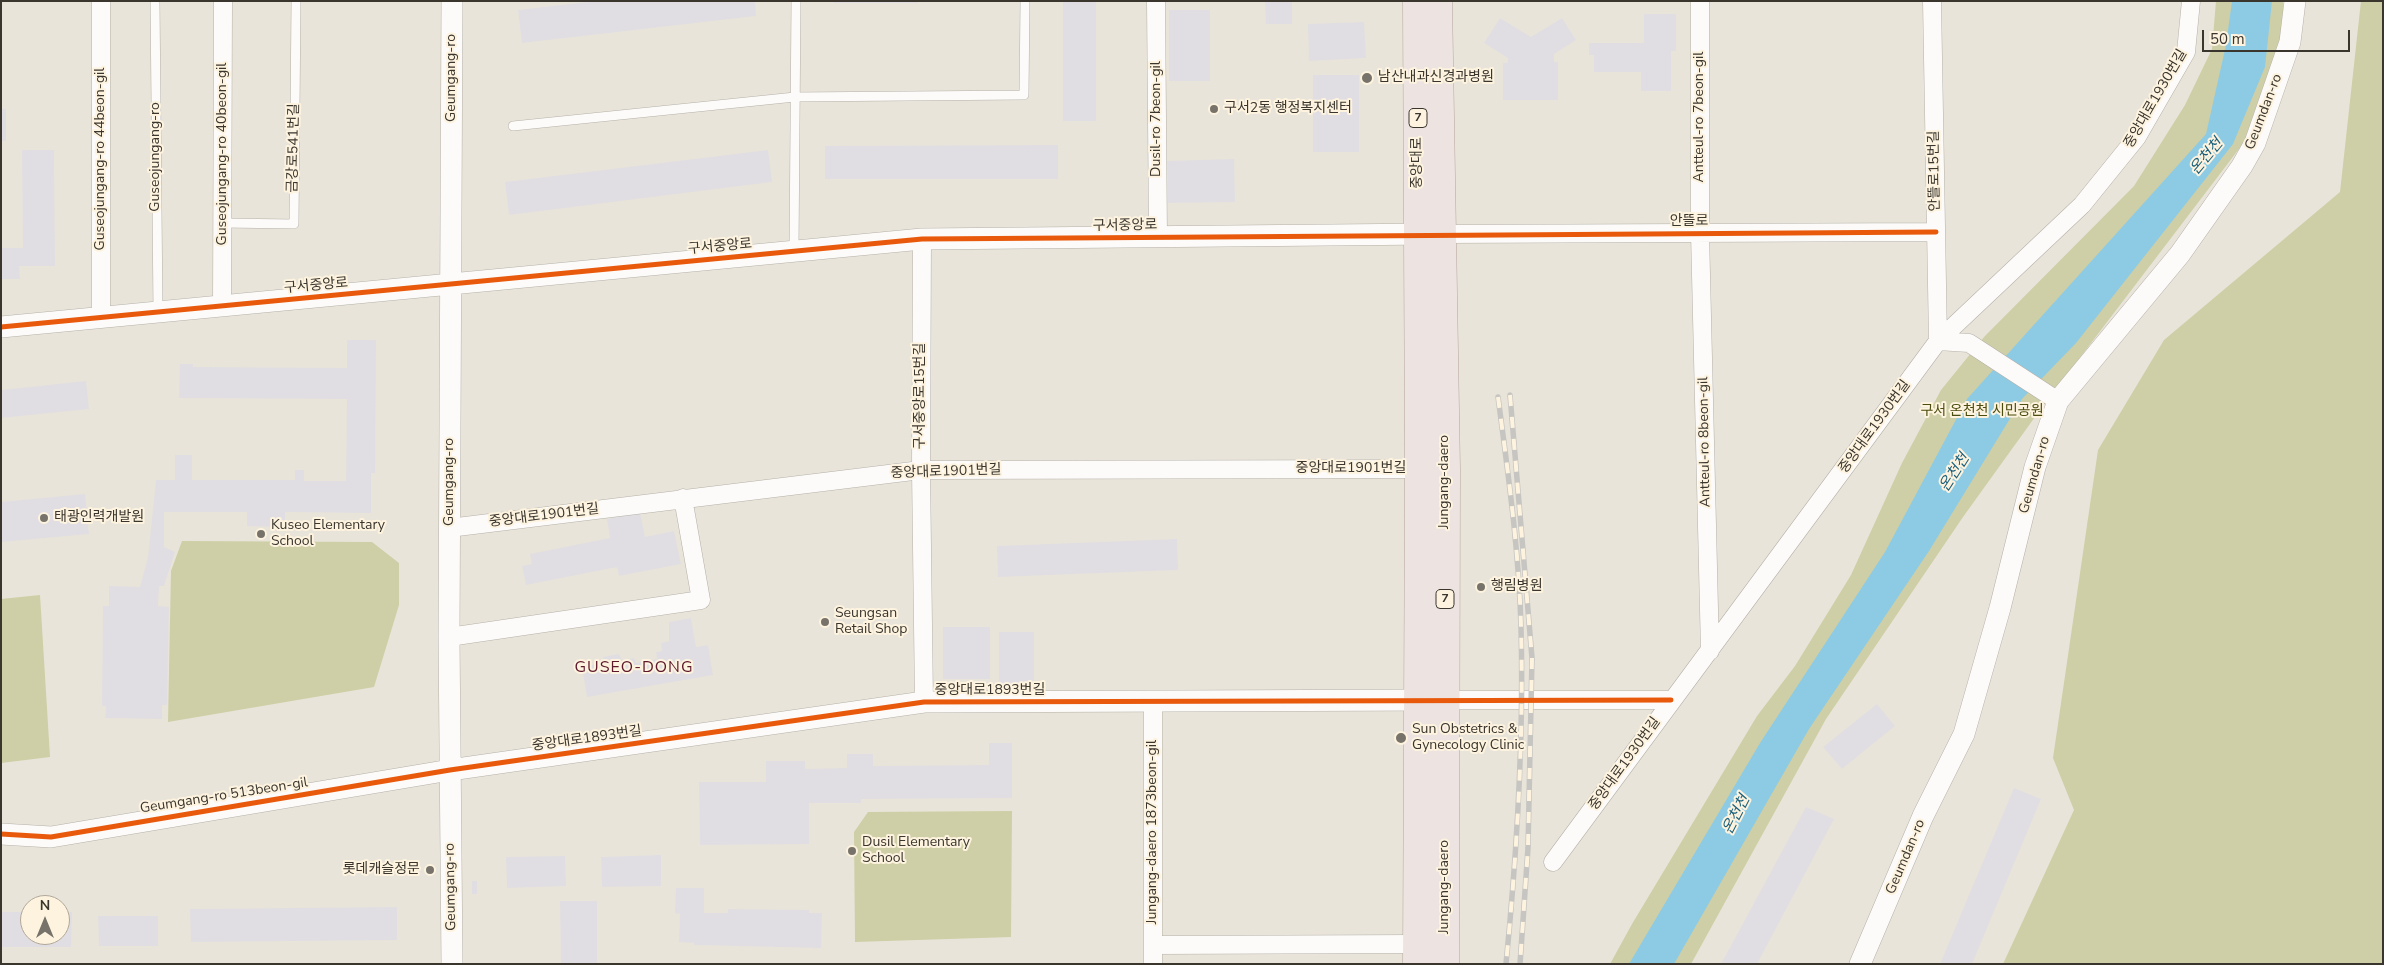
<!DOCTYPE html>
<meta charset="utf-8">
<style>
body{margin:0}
#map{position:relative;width:2384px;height:965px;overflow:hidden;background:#e9e4d9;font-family:"Nunito Sans",sans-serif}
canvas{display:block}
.frame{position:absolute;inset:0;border:2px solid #3a362e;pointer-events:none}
.north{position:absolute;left:20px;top:895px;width:50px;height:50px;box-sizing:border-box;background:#fdf3df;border:1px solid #afa798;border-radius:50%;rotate:0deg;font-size:14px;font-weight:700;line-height:20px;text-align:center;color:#3a362e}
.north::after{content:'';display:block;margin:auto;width:18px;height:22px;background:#77736a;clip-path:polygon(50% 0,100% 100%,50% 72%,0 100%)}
.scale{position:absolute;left:2202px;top:30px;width:148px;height:22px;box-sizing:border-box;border:2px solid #3a362e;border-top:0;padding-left:6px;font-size:15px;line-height:18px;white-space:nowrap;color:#3a362e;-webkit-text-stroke:4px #fdf3df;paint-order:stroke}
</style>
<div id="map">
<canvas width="2384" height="965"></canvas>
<div class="frame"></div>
<div class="north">N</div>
<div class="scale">50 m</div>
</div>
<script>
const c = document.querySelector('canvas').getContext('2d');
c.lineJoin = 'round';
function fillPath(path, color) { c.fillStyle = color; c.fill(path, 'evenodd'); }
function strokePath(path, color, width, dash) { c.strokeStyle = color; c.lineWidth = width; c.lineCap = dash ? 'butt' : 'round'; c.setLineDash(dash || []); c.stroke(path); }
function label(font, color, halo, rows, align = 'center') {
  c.font = font + ' "Nunito Sans","Noto Sans KR",sans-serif'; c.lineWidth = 4; c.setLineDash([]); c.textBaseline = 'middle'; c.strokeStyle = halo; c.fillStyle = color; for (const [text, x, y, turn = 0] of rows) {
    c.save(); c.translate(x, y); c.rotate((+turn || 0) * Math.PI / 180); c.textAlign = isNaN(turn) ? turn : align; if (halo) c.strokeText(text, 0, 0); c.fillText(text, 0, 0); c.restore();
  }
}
fillPath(new Path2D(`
 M 2216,1 L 2283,1 L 2284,13 L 2279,50 L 2245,141 L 2040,410 L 1963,517 L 1826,719 L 1691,964 L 1610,964 L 1632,924 L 1757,716 L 1795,666 L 1851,575 L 1902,463 L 1941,390 L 1984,337 L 2134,186 L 2185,105 L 2212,49 Z
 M 2361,1 L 2383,1 L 2383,964 L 2003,964 L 2074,810 L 2053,758 L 2098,450 L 2164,340 L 2340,192 Z
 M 182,541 L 372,542 L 399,563 L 399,605 L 374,687 L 168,722 L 171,571 Z
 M 40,595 L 50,757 L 1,763 L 1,599 Z
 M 1012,811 L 1011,937 L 855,942 L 854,832 L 868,812 Z`), '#cecfa6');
fillPath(new Path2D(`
 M 2232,1 L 2272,1 L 2265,67 L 2233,144 L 2076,343 L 2022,399 L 1929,551 L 1809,729 L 1674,964 L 1629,964 L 1760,743 L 1885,552 L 1967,399 L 2206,134 L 2226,45 Z`), '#8dcbe5');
fillPath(new Path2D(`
 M 596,1 L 755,1 L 756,16 L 522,43 L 518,10 Z
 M 833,1 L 918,1 L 918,3 L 833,3 Z
 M 1063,1 L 1096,1 L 1096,121 L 1063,121 Z
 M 1265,1 L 1292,1 L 1292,24 L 1266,24 Z
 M 1169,10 L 1210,10 L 1210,81 L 1169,81 Z
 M 1644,14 L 1676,14 L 1676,51 L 1671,51 L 1671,91 L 1641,91 L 1641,72 L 1594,72 L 1594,55 L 1589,55 L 1589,43 L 1644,43 Z
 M 1500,18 L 1531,37 L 1562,18 L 1576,40 L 1554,54 L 1554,62 L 1558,62 L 1558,100 L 1503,100 L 1503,63 L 1508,63 L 1508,58 L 1484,43 Z
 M 1364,22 L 1366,58 L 1309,61 L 1308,24 Z
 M 1313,75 L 1359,75 L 1359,152 L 1313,152 Z
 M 1,109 L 6,109 L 6,141 L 1,141 Z
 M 1058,145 L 1058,179 L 825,179 L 825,146 Z
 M 22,150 L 54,150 L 55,266 L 19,266 L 20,279 L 1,279 L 1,248 L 23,248 Z
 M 768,150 L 772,182 L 509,215 L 505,182 Z
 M 1234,159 L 1235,202 L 1168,203 L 1167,161 Z
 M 347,340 L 376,340 L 375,473 L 371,473 L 371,513 L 285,512 L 285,527 L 247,526 L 247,512 L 164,512 L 164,547 L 175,552 L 164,586 L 159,586 L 158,606 L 169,607 L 167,705 L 162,705 L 162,719 L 105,718 L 106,706 L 102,706 L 103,606 L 109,606 L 109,586 L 140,587 L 148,557 L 156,480 L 175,480 L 175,455 L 192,455 L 192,480 L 295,480 L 295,470 L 304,470 L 304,481 L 346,481 L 347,399 L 179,398 L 180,364 L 193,364 L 193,367 L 347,368 Z
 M 86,381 L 89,409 L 1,418 L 1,390 Z
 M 85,494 L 89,534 L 1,542 L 1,502 Z
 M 640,512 L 645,537 L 674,531 L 681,564 L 619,576 L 617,567 L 526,585 L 522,566 L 532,564 L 530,554 L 610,538 L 607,519 Z
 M 1177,539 L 1178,570 L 998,577 L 997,546 Z
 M 691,618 L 696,647 L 708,645 L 713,675 L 587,697 L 582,668 L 604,662 L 603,657 L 619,654 L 622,660 L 634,658 L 636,663 L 657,659 L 656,652 L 662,651 L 661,643 L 669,641 L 669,622 Z
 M 943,627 L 990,627 L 990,679 L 943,679 Z
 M 999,632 L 1034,632 L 1034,684 L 999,684 Z
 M 1877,704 L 1895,726 L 1842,769 L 1823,747 Z
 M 989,743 L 1012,743 L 1012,798 L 861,799 L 861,803 L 809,803 L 809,844 L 700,845 L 699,782 L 766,782 L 766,761 L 805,761 L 805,769 L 847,768 L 847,754 L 873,754 L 873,766 L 989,765 Z
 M 2014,788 L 2041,799 L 1972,964 L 1940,964 Z
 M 1806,807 L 1834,819 L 1757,964 L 1721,964 Z
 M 661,855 L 661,886 L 602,887 L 601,857 Z
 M 565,856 L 566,886 L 507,888 L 506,857 Z
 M 472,881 L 477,881 L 477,894 L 472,894 Z
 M 676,888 L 704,888 L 704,913 L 728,913 L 728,909 L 809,910 L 809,913 L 822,913 L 821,948 L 694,945 L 694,943 L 679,942 L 680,914 L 675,913 Z
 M 560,901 L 597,901 L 597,964 L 561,964 Z
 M 397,907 L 397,940 L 191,942 L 190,909 Z
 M 1,912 L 30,912 L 30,935 L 60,935 L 60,912 L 72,912 L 71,947 L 1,947 Z
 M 98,916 L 158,916 L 158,946 L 99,946 Z`), '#e0dee2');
const service = new Path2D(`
 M 155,1 L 158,312
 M 513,126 L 795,97 L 1024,95 L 1025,1
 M 223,223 L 294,224 L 296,1
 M 794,251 L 796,1`);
const minor = new Path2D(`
 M 101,1 L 101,317
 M 1156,1 L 1158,237
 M 1700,1 L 1700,233 L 1710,651
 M 1932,1 L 1938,341 L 1969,343 L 2058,401
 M 1442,234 L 1936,232
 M 922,239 L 921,470 L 924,702
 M 222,306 L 223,1
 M 449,528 L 921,470 L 1428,469
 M 449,637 L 701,600 L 683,498
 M 1446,700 L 1671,700
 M 1153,701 L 1153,964
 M 1553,862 L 1938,341 L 2082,205 L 2137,137 L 2186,52 L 2191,1
 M 1153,945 L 1417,944`);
const tertiary = new Path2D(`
 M 1,327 L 922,239 L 1432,234
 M 1,834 L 51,837 L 450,770 L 924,702 L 1433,700
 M 452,964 L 449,637 L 452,1
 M 1860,964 L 1923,816 L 1964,734 L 2000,608 L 2035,467 L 2058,401 L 2180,254 L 2242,166 L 2255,143 L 2290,42 L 2295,1`);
const primary = new Path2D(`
 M 1417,1 L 1419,469 L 1417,964
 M 1438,1 L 1446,469 L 1445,964`);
strokePath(service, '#b5b1a9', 10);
strokePath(minor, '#b5b1a9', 19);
strokePath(tertiary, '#b5b1a9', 22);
strokePath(primary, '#b5a49c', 29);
strokePath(service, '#fcfbf9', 9);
strokePath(minor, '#fcfbf9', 18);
strokePath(tertiary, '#fcfbf9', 21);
strokePath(primary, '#ede4e1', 28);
const rail = new Path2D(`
 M 1510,395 L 1532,658 L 1528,848 L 1520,964
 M 1498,397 C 1508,473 1519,550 1521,627 C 1524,739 1517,852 1506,964`);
strokePath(rail, '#c6c5c1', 5.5);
strokePath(rail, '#fdf3df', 4, [11]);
strokePath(new Path2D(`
 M 1,327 L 922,239 L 1936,232
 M 1,834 L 51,837 L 450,770 L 924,702 L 1671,700`), '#e8590c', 5);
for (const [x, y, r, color] of [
 [1367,78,6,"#77736a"],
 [1214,109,5,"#77736a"],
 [44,518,5,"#77736a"],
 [261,534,5,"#77736a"],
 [1481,587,5,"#77736a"],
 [825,622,5,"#77736a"],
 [1401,738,6,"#77736a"],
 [852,851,5,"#77736a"],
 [430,870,5,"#77736a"]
]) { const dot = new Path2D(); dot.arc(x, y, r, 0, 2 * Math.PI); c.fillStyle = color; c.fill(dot); strokePath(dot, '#fdf3df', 2); }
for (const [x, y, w] of [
 [1418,118,18],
 [1445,599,18]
]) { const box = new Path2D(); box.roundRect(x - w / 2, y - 9.5, w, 19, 4); c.fillStyle = '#fdf3df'; c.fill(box); strokePath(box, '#3a362e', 1); }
label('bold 12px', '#3a362e', null, [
 ["7",1418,118],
 ["7",1445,599]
]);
label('14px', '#3a362e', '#fdf3df', [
 ["Geumgang-ro",452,78,-90],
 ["중앙대로1930번길",2156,99,-60],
 ["Geumdan-ro",2264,112,-69],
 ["Antteul-ro 7beon-gil",1700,117,-90],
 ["Dusil-ro 7beon-gil",1157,119,-90],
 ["금강로541번길",294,148,-89],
 ["Guseojungang-ro 40beon-gil",223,154,-90],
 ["Guseojungang-ro",156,157,-90],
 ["Guseojungang-ro 44beon-gil",101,159,-90],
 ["중앙대로",1418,163,-90],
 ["안뜰로15번길",1935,171,-91],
 ["안뜰로",1689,222],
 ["구서중앙로",1125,226,-1],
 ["구서중앙로",720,247,-5],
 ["구서중앙로",316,286,-5],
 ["구서중앙로15번길",921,396,-90],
 ["중앙대로1930번길",1875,427,-54],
 ["Antteul-ro 8beon-gil",1705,442,-91],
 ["중앙대로1901번길",1351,469],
 ["중앙대로1901번길",946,472,-2],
 ["Geumdan-ro",2035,475,-74],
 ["Geumgang-ro",450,482,-90],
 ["Jungang-daero",1445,482,-90],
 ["중앙대로1901번길",544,516,-7],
 ["중앙대로1893번길",990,691],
 ["중앙대로1893번길",587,739,-8],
 ["중앙대로1930번길",1625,764,-54],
 ["Geumgang-ro 513beon-gil",224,796,-9],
 ["Jungang-daero 1873beon-gil",1153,832,-90],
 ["Geumdan-ro",1906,857,-67],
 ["Geumgang-ro",451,887,-91],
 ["Jungang-daero",1445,887,-90]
]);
label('14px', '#3a362e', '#fdf3df', [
 ["남산내과신경과병원",1378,78],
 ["구서2동 행정복지센터",1224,109],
 ["태광인력개발원",54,518],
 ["Kuseo Elementary",271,526],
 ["School",271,542],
 ["행림병원",1491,587],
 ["Seungsan",835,614],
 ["Retail Shop",835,630],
 ["Sun Obstetrics &",1412,730],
 ["Gynecology Clinic",1412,746],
 ["Dusil Elementary",862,843],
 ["School",862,859],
 ["롯데캐슬정문",420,870,"right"]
], 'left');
label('14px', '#4a4d0f', '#fdf3df', [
 ["구서 온천천 시민공원",1982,412]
]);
label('italic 15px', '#195f7b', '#fdf3df', [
 ["온천천",2207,157,-50],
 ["온천천",1955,473,-57],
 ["온천천",1737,815,-63]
]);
c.letterSpacing = '1px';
label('16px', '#5d182b', '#fdf3df', [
 ["GUSEO-DONG",634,668]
]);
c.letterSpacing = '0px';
</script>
